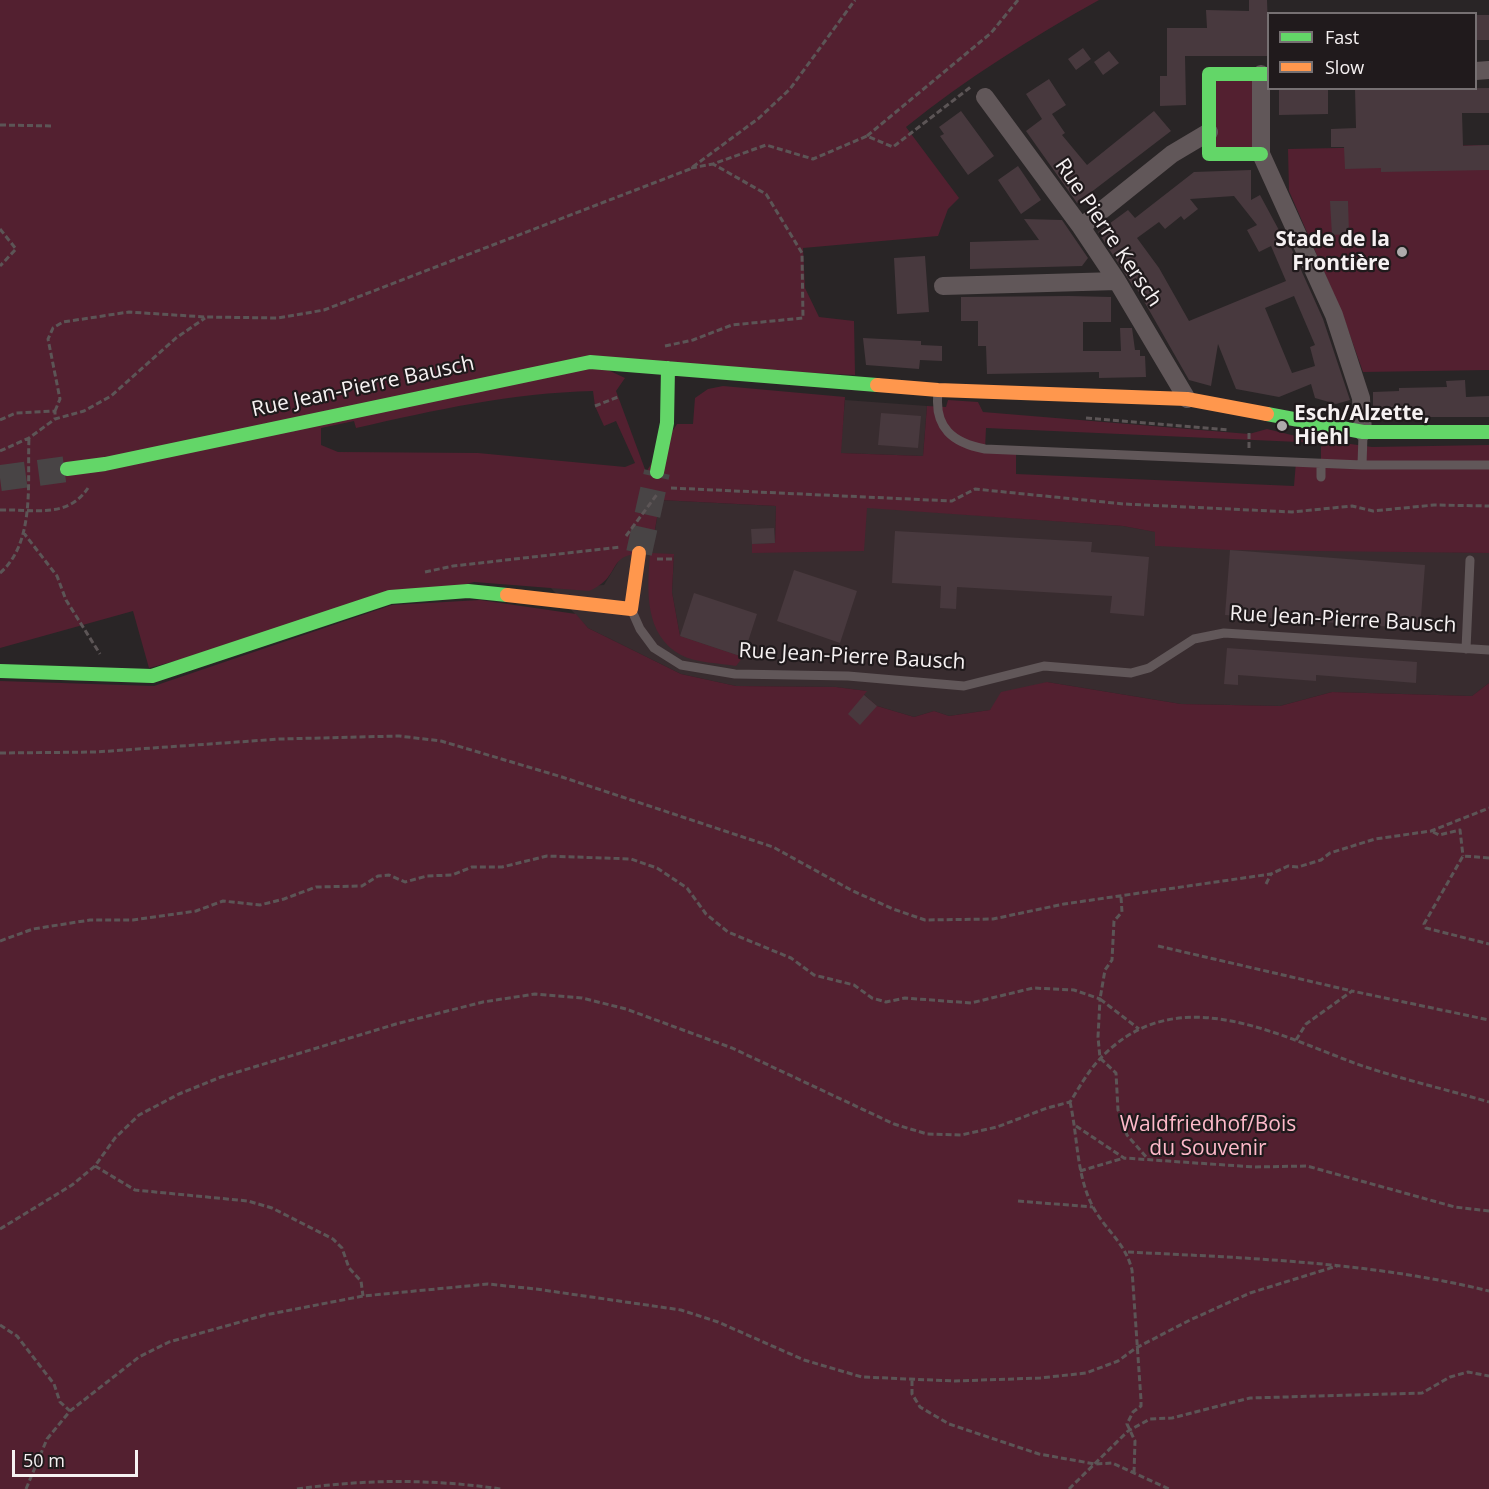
<!DOCTYPE html>
<meta charset="utf-8">
<style>
body{margin:0}
#map{position:relative;width:1489px;height:1489px;overflow:hidden;background:#292526;font-family:"Open Sans",sans-serif}
canvas{display:block}
.legend{position:absolute;left:1267px;top:12px;width:210px;height:78px;box-sizing:border-box;background:#201a1c;border:2px solid #767072;margin:0;padding:8px 10px;list-style:none;font-size:18px;color:#f6f1f2}
.legend li{display:flex;align-items:center;gap:12px;height:30px}
.legend b{width:30px;border:2px solid #767072}
.scale{position:absolute;left:12px;top:1450px;width:126px;height:27px;box-sizing:border-box;border:3px solid #f6f1f2;border-top:0;padding-left:8px;font-size:18px;line-height:21px;white-space:nowrap;color:#f6f1f2;-webkit-text-stroke:4px #201a1c;paint-order:stroke}
</style>
<div id="map">
<canvas width="1489" height="1489"></canvas>
<ul class="legend">
<li><b style="height:8px;background:#63d668"></b>Fast</li>
<li><b style="height:8px;background:#ff974d"></b>Slow</li>
</ul>
<div class="scale">50 m</div>
</div>
<script>
const c = document.querySelector('canvas').getContext('2d');
c.lineJoin = 'round';
function fillPath(path, color) { c.fillStyle = color; c.fill(path, 'evenodd'); }
function strokePath(path, color, width, dash) { c.strokeStyle = color; c.lineWidth = width; c.lineCap = dash ? 'butt' : 'round'; c.setLineDash(dash || []); c.stroke(path); }
function label(font, color, halo, rows, align = 'center') {
  c.font = font + ' "Open Sans",sans-serif'; c.lineWidth = 4.5; c.setLineDash([]); c.textBaseline = 'middle'; c.strokeStyle = halo; c.fillStyle = color; for (const [text, x, y, turn = 0] of rows) {
    c.save(); c.translate(x, y); c.rotate((+turn || 0) * Math.PI / 180); c.textAlign = isNaN(turn) ? turn : align; if (halo) c.strokeText(text, 0, 0); c.fillText(text, 0, 0); c.restore();
  }
}
fillPath(new Path2D(`
 M 845,400 L 927,406 L 923,456 L 840,453 Z
 M 660,500 L 776,506 L 775,543 L 752,552 L 867,507 L 1123,526 L 1156,532 L 1191,547 L 1489,553 L 1489,683 L 1472,696 L 1332,692 L 1280,706 L 1181,704 L 1047,682 L 990,710 L 949,716 L 934,711 L 914,717 L 877,706 L 864,695 L 866,691 L 836,687 L 736,686 L 681,674 L 588,628 L 551,588 L 604,585 L 621,557 L 629,553 L 651,554 L 680,636 L 672,592 L 674,555 L 651,554 Z`), '#382c2f');
fillPath(new Path2D(`
 M 0,0 L 1099,0 C 1031,38 967,78 906,127 L 959,198 L 948,209 L 938,236 L 803,248 L 805,288 L 819,317 L 854,321 L 855,375 L 591,362 L 625,378 L 616,391 L 646,472 L 677,424 L 693,424 L 695,398 L 708,389 L 723,386 L 845,397 L 841,453 L 923,456 L 927,406 L 946,407 L 948,400 L 978,402 L 983,412 L 1249,434 L 1267,429 L 1300,437 L 1372,447 L 1489,445 L 1489,553 L 1230,550 L 1158,546 L 1155,546 L 1155,532 L 1123,526 L 867,508 L 864,551 L 752,553 L 752,544 L 775,543 L 776,506 L 660,500 L 651,553 L 674,554 L 672,592 L 680,636 L 743,657 L 736,666 C 720,663 696,663 681,655 C 644,635 647,590 650,554 C 603,551 625,576 589,591 L 474,582 L 149,668 L 133,611 L 0,648 ZM 593,391 L 595,406 L 604,426 L 616,421 L 635,463 L 625,467 L 478,453 L 338,452 L 321,445 L 321,428 L 354,421 L 356,428 C 435,410 512,393 593,391 ZM 986,428 L 1321,443 L 1321,463 L 1296,462 L 1294,486 L 1016,474 L 1016,450 L 985,449 Z
 M 1216,80 L 1254,80 L 1254,147 L 1216,147 Z
 M 1489,145 L 1489,370 L 1363,372 L 1342,313 L 1289,191 L 1288,149 Z
 M 480,600 L 576,614 L 588,628 L 681,674 L 736,686 L 836,687 L 867,691 L 864,695 L 877,706 L 914,717 L 934,711 L 949,716 L 990,710 L 1001,692 L 1047,682 L 1181,704 L 1280,706 L 1332,692 L 1472,696 L 1489,683 L 1489,1489 L 0,1489 L 0,681 L 154,686 L 392,605 Z`), '#532030');
fillPath(new Path2D(`
 M 1249,0 L 1267,0 L 1269,56 L 1185,56 L 1186,105 L 1160,106 L 1160,76 L 1167,76 L 1167,28 L 1207,28 L 1206,10 L 1249,11 Z
 M 1476,15 L 1489,15 L 1489,40 L 1476,40 Z
 M 1083,48 L 1091,59 L 1076,70 L 1068,59 Z
 M 1109,51 L 1119,63 L 1103,75 L 1094,62 Z
 M 1049,79 L 1066,105 L 1052,114 L 1065,133 L 1062,135 L 1087,165 L 1154,111 L 1171,131 L 1077,203 L 1026,131 L 1042,119 L 1026,94 Z
 M 1489,88 L 1489,113 L 1462,113 L 1463,146 L 1489,145 L 1489,170 L 1381,172 L 1381,168 L 1345,169 L 1344,147 L 1331,147 L 1331,129 L 1356,128 L 1355,89 Z
 M 1328,89 L 1328,114 L 1279,115 L 1279,90 Z
 M 961,111 L 994,156 L 968,175 L 940,136 L 944,134 L 939,127 Z
 M 1018,166 L 1041,200 L 1021,214 L 998,180 Z
 M 1251,170 L 1251,200 L 1260,195 L 1287,245 L 1289,243 L 1323,319 L 1350,400 L 1336,404 L 1315,398 L 1311,384 L 1279,397 L 1236,389 L 1218,344 L 1211,386 L 1189,380 L 1133,282 L 1133,286 L 1098,232 L 1128,210 L 1135,218 L 1194,172 ZM 1234,196 L 1257,225 L 1247,230 L 1259,252 L 1271,246 L 1286,281 L 1189,321 L 1159,268 L 1137,238 L 1159,222 L 1165,229 L 1181,216 L 1184,220 L 1198,209 L 1190,199 ZM 1294,296 L 1315,345 L 1310,347 L 1315,366 L 1292,373 L 1265,308 Z
 M 1330,201 L 1348,201 L 1349,234 L 1332,235 Z
 M 1024,219 L 1062,220 L 1088,258 L 1082,266 L 970,269 L 970,242 L 1039,240 Z
 M 925,256 L 929,312 L 897,314 L 894,258 Z
 M 1069,296 L 1111,297 L 1111,322 L 1083,322 L 1083,351 L 1121,351 L 1120,328 L 1132,328 L 1135,350 L 1140,350 L 1140,356 L 1145,356 L 1146,377 L 1099,378 L 1099,372 L 987,374 L 986,346 L 978,346 L 978,321 L 961,321 L 961,297 Z
 M 863,338 L 921,341 L 921,345 L 942,346 L 942,361 L 920,360 L 919,369 L 866,365 Z
 M 1465,380 L 1466,397 L 1489,396 L 1489,417 L 1373,417 L 1373,392 L 1399,391 L 1399,388 L 1447,387 L 1446,381 Z
 M 881,413 L 921,416 L 918,448 L 878,445 Z
 M 774,528 L 775,543 L 752,544 L 751,529 Z
 M 895,531 L 1092,542 L 1091,552 L 1149,557 L 1144,616 L 1110,613 L 1112,596 L 957,587 L 956,609 L 940,608 L 941,586 L 892,583 Z
 M 1230,550 L 1425,565 L 1420,629 L 1225,615 Z
 M 794,570 L 857,591 L 840,643 L 777,621 Z
 M 694,593 L 757,614 L 743,657 L 680,636 Z
 M 1227,648 L 1417,662 L 1416,683 L 1316,675 L 1316,681 L 1238,675 L 1238,685 L 1224,684 Z
 M 864,695 L 877,706 L 860,725 L 848,714 Z`), '#48393e');
strokePath(new Path2D(`
 M 0,478 L 67,469
 M 639,553 L 657,472`), '#484445', 26, [26, 13]);
strokePath(new Path2D(`
 M 0,125 L 54,126
 M 867,136 L 991,33 L 1018,0
 M 691,168 L 713,164 L 766,145 L 813,159 L 867,136 L 893,147 L 972,86
 M 0,229 L 16,249 L 0,266
 M 665,346 L 693,340 L 732,325 L 803,318 L 802,253 L 766,194 L 713,164
 M 595,406 L 618,397
 M 55,411 L 60,399 L 48,339 L 53,328 L 63,322 L 129,312 L 206,317 L 278,318 L 324,310 L 690,169 L 759,118 L 790,89 L 855,0
 M 1086,418 L 1229,430
 M 0,420 L 16,413 L 55,411 L 55,419
 M 1249,448 L 1249,432
 M 0,451 L 29,438 L 55,419 L 84,411 L 111,396 L 176,338 L 205,318
 M 671,488 L 952,501 L 975,489 L 1124,504 L 1292,512 L 1352,506 L 1373,511 L 1434,505 L 1489,506
 M 0,510 C 34,509 67,519 88,488
 M 23,532 L 57,576 L 66,600 L 100,654
 M 626,536 L 658,493
 M 657,559 L 674,559
 M 425,572 L 453,566 L 621,547
 M 0,573 C 36,542 27,480 29,438
 M 0,753 L 96,752 L 280,739 L 399,736 L 441,741 L 562,777 L 773,847 L 851,890 L 893,909 L 925,920 L 993,919 L 1064,904 L 1271,874 L 1288,866 L 1298,867 L 1321,860 L 1330,853 L 1375,839 L 1431,831 L 1489,808
 M 1433,832 L 1439,835 L 1460,830 L 1463,856
 M 1489,858 L 1463,856 L 1424,924 L 1426,928 L 1489,944
 M 1266,884 L 1271,874
 M 1121,897 L 1122,912 L 1114,921 L 1112,960 L 1105,970 L 1100,999 L 1139,1029
 M 0,941 L 33,929 L 90,920 L 133,920 L 196,911 L 223,901 L 260,905 L 284,899 L 316,887 L 362,886 L 378,876 L 389,875 L 405,882 L 427,876 L 452,875 L 472,867 L 502,867 L 547,856 L 631,859 L 657,868 L 687,888 L 706,914 L 728,932 L 791,958 L 814,975 L 854,985 L 872,998 L 886,1002 L 905,998 L 971,1003 L 1033,988 L 1074,990 L 1100,999 L 1098,1037 L 1100,1058 L 1116,1073 L 1118,1110 L 1127,1135 L 1147,1158
 M 1158,946 L 1352,991
 M 1296,1040 L 1306,1024 L 1352,991 L 1489,1020
 M 1070,1102 C 1078,1137 1076,1175 1093,1207 C 1106,1231 1125,1242 1132,1270 L 1141,1400 L 1141,1406 L 1133,1412 L 1127,1424 L 1135,1441 L 1134,1473
 M 1076,1126 L 1124,1158 L 1254,1167 L 1307,1166 L 1455,1207 L 1489,1211
 M 95,1166 L 135,1190 L 248,1201 L 272,1208 L 333,1239 L 342,1248 L 349,1268 L 361,1281 L 363,1296
 M 1080,1171 L 1124,1158
 M 1018,1201 L 1093,1207
 M 0,1229 L 72,1185 L 95,1166 L 115,1138 L 139,1115 L 179,1094 L 221,1077 L 396,1024 L 483,1002 L 535,994 L 582,998 L 626,1009 L 732,1048 L 894,1124 L 927,1134 L 961,1135 L 997,1127 L 1047,1108 L 1070,1102 C 1079,1088 1087,1073 1098,1061 C 1173,978 1273,1033 1357,1064 C 1400,1079 1445,1089 1489,1102
 M 1128,1252 C 1248,1258 1371,1262 1489,1291
 M 0,1325 L 17,1336 L 54,1384 L 60,1402 L 70,1411
 M 912,1380 L 912,1394 L 920,1407 L 949,1424 L 1039,1454 L 1095,1464 L 1112,1463 L 1169,1489
 M 26,1489 L 47,1439 L 70,1411 L 139,1357 L 169,1342 L 265,1315 L 363,1296 L 488,1284 L 536,1289 L 681,1310 L 718,1322 L 804,1360 L 862,1377 L 955,1381 L 1040,1378 L 1086,1373 L 1118,1361 L 1136,1348 L 1190,1320 L 1250,1293 L 1337,1266
 M 297,1489 C 366,1479 432,1479 501,1489
 M 1069,1489 L 1128,1431 L 1150,1419 L 1172,1418 L 1250,1398 L 1422,1393 L 1450,1377 L 1468,1372 L 1489,1376`), '#5c5556', 3, [6, 3]);
strokePath(new Path2D(`
 M 938,393 C 934,428 953,443 985,449 L 1362,465 L 1489,465
 M 1362,465 L 1363,435
 M 1321,477 L 1321,464
 M 632,611 L 640,629 L 654,648 L 681,665 L 735,674 L 848,676 L 964,686 L 1044,666 L 1131,673 L 1149,668 L 1194,639 L 1224,633 L 1489,650
 M 1466,649 L 1470,560`), '#615759', 9);
strokePath(new Path2D(`
 M 1476,71 L 1489,70
 M 1261,74 L 1261,154 L 1334,315 L 1361,398 L 1363,432
 M 985,97 L 1081,227 L 1117,281 L 1187,399
 M 1081,227 L 1172,154 L 1209,132
 M 943,286 L 1117,281`), '#615759', 18);
strokePath(new Path2D(`
 M 1261,154 L 1209,154 L 1209,74 L 1268,74
 M 1267,414 L 1363,432 L 1489,432
 M 67,469 L 105,464 L 590,362 L 877,385
 M 657,472 L 667,423 L 668,368
 M 0,671 L 152,676 L 390,597 L 468,591 L 507,595`), '#63d668', 14);
strokePath(new Path2D(`
 M 877,385 L 938,390 L 1187,399 L 1267,414
 M 507,595 L 631,609 L 639,553`), '#ff974d', 14);
for (const [x, y, r, color] of [
 [1402,252,6,"#aeaaab"],
 [1282,426,6,"#aeaaab"]
]) { const dot = new Path2D(); dot.arc(x, y, r, 0, 2 * Math.PI); c.fillStyle = color; c.fill(dot); strokePath(dot, '#201a1c', 2); }
label('21px', '#f6f1f2', '#201a1c', [
 ["Rue Pierre Kersch",1108,233,56],
 ["Rue Jean-Pierre Bausch",363,387,-12],
 ["Rue Jean-Pierre Bausch",1343,620,3],
 ["Rue Jean-Pierre Bausch",852,657,3]
]);
label('bold 21px', '#f6f1f2', '#201a1c', [
 ["Stade de la",1390,240],
 ["Frontière",1390,264],
 ["Esch/Alzette,",1294,414,"left"],
 ["Hiehl",1294,438,"left"]
], 'right');
label('21px', '#fdb9c9', '#201a1c', [
 ["Waldfriedhof/Bois",1208,1125],
 ["du Souvenir",1208,1149]
]);
</script>
